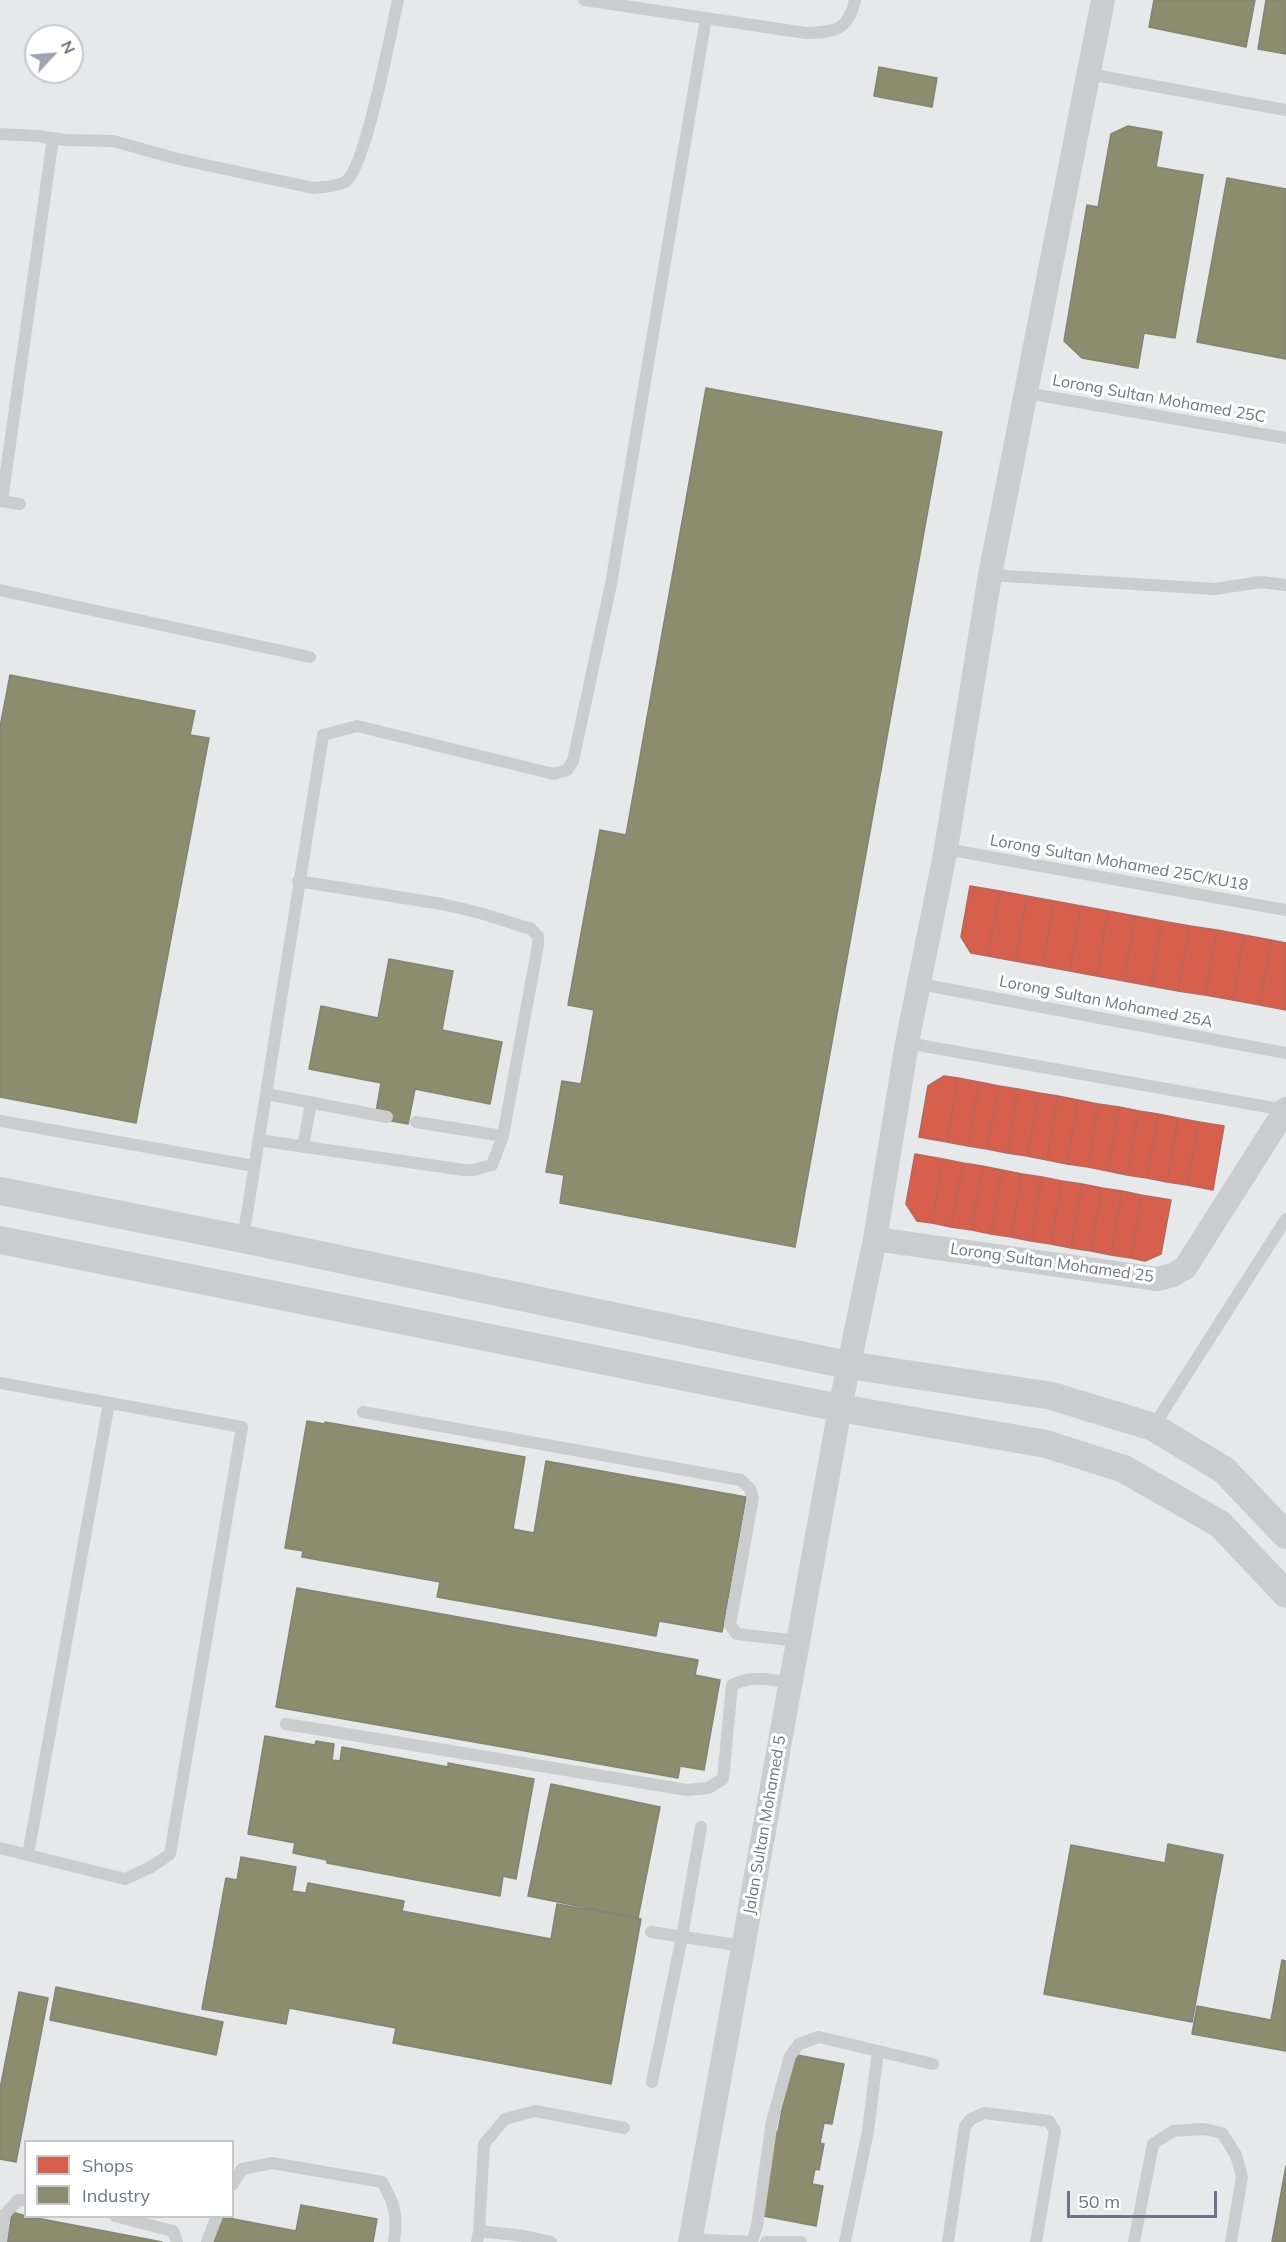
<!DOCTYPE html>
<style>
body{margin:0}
#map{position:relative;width:1286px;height:2242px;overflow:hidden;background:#f8f8f8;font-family:Mulish,sans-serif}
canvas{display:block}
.legend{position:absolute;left:24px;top:2140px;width:210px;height:78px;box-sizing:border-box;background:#fff;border:2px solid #c4c8ce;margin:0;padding:8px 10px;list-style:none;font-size:18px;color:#6c7684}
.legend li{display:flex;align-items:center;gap:12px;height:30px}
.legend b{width:30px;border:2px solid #c4c8ce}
.north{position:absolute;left:24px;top:24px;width:60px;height:60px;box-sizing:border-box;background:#fff;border:2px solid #c4c8ce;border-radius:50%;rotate:64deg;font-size:16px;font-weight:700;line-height:24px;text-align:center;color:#6c7684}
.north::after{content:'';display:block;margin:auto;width:21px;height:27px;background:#9da4ad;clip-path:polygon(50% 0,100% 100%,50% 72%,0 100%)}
.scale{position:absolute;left:1067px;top:2191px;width:150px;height:27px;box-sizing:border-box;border:3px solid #6c7684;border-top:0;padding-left:8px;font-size:18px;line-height:21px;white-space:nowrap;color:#6c7684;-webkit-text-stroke:4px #fff;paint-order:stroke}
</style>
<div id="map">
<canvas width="1286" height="2242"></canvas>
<ul class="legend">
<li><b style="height:16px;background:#d6604d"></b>Shops</li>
<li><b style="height:16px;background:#8c8c6e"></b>Industry</li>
</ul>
<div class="north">N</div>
<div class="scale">50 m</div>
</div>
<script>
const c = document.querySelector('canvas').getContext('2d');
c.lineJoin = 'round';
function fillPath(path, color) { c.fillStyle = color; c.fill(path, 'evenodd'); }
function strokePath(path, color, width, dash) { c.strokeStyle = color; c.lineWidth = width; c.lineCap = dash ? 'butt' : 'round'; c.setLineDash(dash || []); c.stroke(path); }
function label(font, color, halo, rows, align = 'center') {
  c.font = font + ' Mulish,sans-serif'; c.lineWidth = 6; c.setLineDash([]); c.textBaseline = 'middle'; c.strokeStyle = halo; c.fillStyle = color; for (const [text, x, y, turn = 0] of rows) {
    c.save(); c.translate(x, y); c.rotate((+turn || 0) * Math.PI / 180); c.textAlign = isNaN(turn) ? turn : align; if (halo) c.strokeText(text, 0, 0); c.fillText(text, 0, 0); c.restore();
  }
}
fillPath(new Path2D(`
 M 0,0 L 1286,0 L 1286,2242 L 0,2242 ZM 36,36 L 72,36 L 72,72 L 36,72 ZM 26,2142 L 232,2142 L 232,2216 L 26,2216 Z`), '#e6e8e9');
const shops = new Path2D(`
 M 970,886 L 1000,891 L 988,956 L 971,953 L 961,937 Z
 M 1000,891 L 1027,896 L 1015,961 L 988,956 Z
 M 1027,896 L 1054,901 L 1043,966 L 1015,961 Z
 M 1054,901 L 1081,906 L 1070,971 L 1043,966 Z
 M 1081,906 L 1108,911 L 1097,976 L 1070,971 Z
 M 1108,911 L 1135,916 L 1124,981 L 1097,976 Z
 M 1135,916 L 1162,921 L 1151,986 L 1124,981 Z
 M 1162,921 L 1190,926 L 1178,991 L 1151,986 Z
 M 1190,926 L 1217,930 L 1205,995 L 1178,991 Z
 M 1217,930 L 1244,935 L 1233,1000 L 1205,995 Z
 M 1244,935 L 1271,940 L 1260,1005 L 1233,1000 Z
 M 1271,940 L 1286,943 L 1286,1010 L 1260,1005 Z
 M 944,1076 L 958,1078 L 947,1142 L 919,1137 L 928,1086 Z
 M 958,1078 L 979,1082 L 968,1146 L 947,1142 Z
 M 979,1082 L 999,1086 L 987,1149 L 968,1146 Z
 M 999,1086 L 1018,1089 L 1007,1153 L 987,1149 Z
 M 1018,1089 L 1039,1093 L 1027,1156 L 1007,1153 Z
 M 1039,1093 L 1058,1096 L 1047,1160 L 1027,1156 Z
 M 1058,1096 L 1078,1100 L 1067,1164 L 1047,1160 Z
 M 1078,1100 L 1098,1104 L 1088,1167 L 1067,1164 Z
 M 1098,1104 L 1119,1107 L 1108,1171 L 1088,1167 Z
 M 1119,1107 L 1139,1111 L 1127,1175 L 1108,1171 Z
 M 1139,1111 L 1158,1114 L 1147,1178 L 1127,1175 Z
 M 1158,1114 L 1178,1118 L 1167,1182 L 1147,1178 Z
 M 1178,1118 L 1199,1122 L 1187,1185 L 1167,1182 Z
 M 1199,1122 L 1224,1126 L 1213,1190 L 1187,1185 Z
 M 915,1154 L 943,1159 L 932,1223 L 917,1221 L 906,1204 Z
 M 943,1159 L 963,1163 L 951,1227 L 932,1223 Z
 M 963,1163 L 982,1166 L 972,1230 L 951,1227 Z
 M 982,1166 L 1002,1170 L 991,1234 L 972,1230 Z
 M 1002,1170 L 1022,1174 L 1011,1237 L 991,1234 Z
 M 1022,1174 L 1042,1177 L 1031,1241 L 1011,1237 Z
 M 1042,1177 L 1062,1181 L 1051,1244 L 1031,1241 Z
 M 1062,1181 L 1082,1184 L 1071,1248 L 1051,1244 Z
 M 1082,1184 L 1102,1188 L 1091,1251 L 1071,1248 Z
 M 1102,1188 L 1122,1191 L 1111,1255 L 1091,1251 Z
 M 1122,1191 L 1141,1195 L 1131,1258 L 1111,1255 Z
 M 1141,1195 L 1171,1200 L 1161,1254 L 1145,1261 L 1131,1258 Z`);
fillPath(shops, '#d6604d');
strokePath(shops, '#b6675e', 1.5);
const industry = new Path2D(`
 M 1154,0 L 1255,0 L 1246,47 L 1149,27 Z
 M 1266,0 L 1286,0 L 1286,54 L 1258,49 Z
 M 879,67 L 937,78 L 932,107 L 874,96 Z
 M 1128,126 L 1162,132 L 1156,167 L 1203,175 L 1175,338 L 1144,333 L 1138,368 L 1082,358 L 1064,341 L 1087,205 L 1098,207 L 1111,134 Z
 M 1227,178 L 1286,189 L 1286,359 L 1197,342 Z
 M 706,388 L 942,432 L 795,1247 L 560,1203 L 564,1175 L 546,1172 L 562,1081 L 581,1084 L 594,1010 L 568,1005 L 600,830 L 626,835 Z
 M 10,675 L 195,711 L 190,735 L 209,738 L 136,1123 L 0,1097 L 0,727 Z
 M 389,959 L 453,971 L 442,1030 L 502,1042 L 490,1104 L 415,1089 L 408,1124 L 375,1118 L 381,1083 L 309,1069 L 321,1006 L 378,1018 Z
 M 307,1421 L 325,1424 L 325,1422 L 525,1457 L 513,1529 L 534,1533 L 546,1461 L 746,1497 L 722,1632 L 659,1621 L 656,1636 L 437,1597 L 440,1582 L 302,1557 L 303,1551 L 285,1548 Z
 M 297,1588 L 698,1660 L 695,1675 L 720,1680 L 704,1770 L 680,1766 L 678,1778 L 276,1707 Z
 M 265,1736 L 315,1745 L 316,1741 L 334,1744 L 332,1760 L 340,1761 L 342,1747 L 448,1767 L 448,1763 L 534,1779 L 516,1879 L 503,1876 L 500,1896 L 327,1863 L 327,1860 L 293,1853 L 295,1843 L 248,1834 Z
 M 551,1784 L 660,1807 L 638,1918 L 528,1896 Z
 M 1168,1844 L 1223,1855 L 1192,2022 L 1044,1994 L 1071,1845 L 1165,1863 Z
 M 241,1857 L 296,1867 L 292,1891 L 306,1893 L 308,1883 L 404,1901 L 402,1911 L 551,1939 L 557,1904 L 641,1919 L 611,2084 L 393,2043 L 396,2028 L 289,2008 L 286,2024 L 202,2009 L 226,1878 L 237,1880 Z
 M 1282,1960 L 1286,1961 L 1286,2051 L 1192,2034 L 1197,2006 L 1271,2020 Z
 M 56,1987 L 223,2022 L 216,2055 L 50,2020 Z
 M 19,1992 L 48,1998 L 16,2162 L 0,2159 L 0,2089 Z
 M 792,2054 L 844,2064 L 832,2124 L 824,2123 L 820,2143 L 824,2144 L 819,2170 L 815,2169 L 812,2184 L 823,2186 L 816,2226 L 758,2215 L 774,2132 L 778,2132 Z
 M 1286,2166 L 1286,2242 L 1272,2242 Z
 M 301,2205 L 377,2219 L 373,2242 L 214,2242 L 218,2216 L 296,2231 Z
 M 12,2212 L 26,2216 L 162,2242 L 7,2242 Z`);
fillPath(industry, '#8c8c6e');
strokePath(industry, '#828575', 1.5);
strokePath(new Path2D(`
 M 584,0 L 806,33 C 835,32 848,31 855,0
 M 1089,74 L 1286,110
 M 0,134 L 38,136 L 66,140 L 113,141 L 178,159 L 313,188 C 324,187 335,187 345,182 C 366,169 391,30 398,0
 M 1026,393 L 1286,438
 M 0,501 L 20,504
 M 2,501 L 53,138
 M 990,575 L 1215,589 L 1261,582 L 1286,585
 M 0,590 L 310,657
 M 946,849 L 1286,910
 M 920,984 L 1286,1053
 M 907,1043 L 1285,1110
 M 266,1094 L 387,1117
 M 0,1121 L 254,1166
 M 416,1122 L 503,1136
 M 258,1140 L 464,1170 L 474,1170 L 492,1165 L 503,1136 L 538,945 L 538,936 L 531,929 L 480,913 L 442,904 L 298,881
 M 303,1147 L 311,1102
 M 243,1239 L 323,735 L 357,726 L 554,774 L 567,770 L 573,761 L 611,584 L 706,18
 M 0,1383 L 242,1427 L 170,1854 L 151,1867 L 125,1879 L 0,1848
 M 363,1412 L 741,1480 L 750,1489 L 753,1498 L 730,1625 L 737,1634 L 798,1641
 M 1153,1427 L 1286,1219
 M 286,1724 L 687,1790 L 708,1788 L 723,1779 L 732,1685 C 752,1675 769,1679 791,1683
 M 28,1855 L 109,1403
 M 651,1932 L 743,1946
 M 652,2082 L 682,1937 L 701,1827
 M 232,2185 L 242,2169 L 272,2163 L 382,2182 C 395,2204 398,2216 394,2242
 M 115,2216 L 173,2231 L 177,2242
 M 479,2231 L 484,2144 L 505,2119 L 535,2111 L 624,2128
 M 691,2239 L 749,2242
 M 1,2242 L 5,2214 L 18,2200 L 26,2200
 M 207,2242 L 217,2216
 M 477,2242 L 479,2231 L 524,2236 L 551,2242
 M 752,2242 L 757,2226 L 772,2121 L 790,2056 L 799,2044 L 819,2037 L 933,2064
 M 766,2242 L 801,2242
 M 845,2242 L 868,2131 L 878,2051
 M 948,2242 L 965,2126 L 971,2119 L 984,2113 L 1049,2121 L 1055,2131 L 1036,2242
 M 1134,2242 L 1153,2144 L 1173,2131 L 1204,2129 L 1222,2133 L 1236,2155 L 1242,2177 L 1231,2242`), '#cbccce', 12);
strokePath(new Path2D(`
 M 875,1239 L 1157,1279 L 1173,1275 L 1185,1268 L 1286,1109
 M 690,2242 L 840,1408 L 875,1239 L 907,1043 L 946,849 L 990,575 L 1103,0`), '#cbccce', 24);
strokePath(new Path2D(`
 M 0,1191 L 243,1239 L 848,1365 L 1052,1396 L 1153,1427 L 1224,1470 L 1286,1535
 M 0,1240 L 840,1408 L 1046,1444 L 1124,1469 L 1220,1524 L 1286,1594`), '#cbccce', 28);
label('16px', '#6c7684', '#fff', [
 ["Lorong Sultan Mohamed 25C",1159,399,10],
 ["Lorong Sultan Mohamed 25C/KU18",1119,863,10],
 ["Lorong Sultan Mohamed 25A",1106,1002,11],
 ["Lorong Sultan Mohamed 25",1052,1263,8],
 ["Jalan Sultan Mohamed 5",765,1825,-80]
]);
</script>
